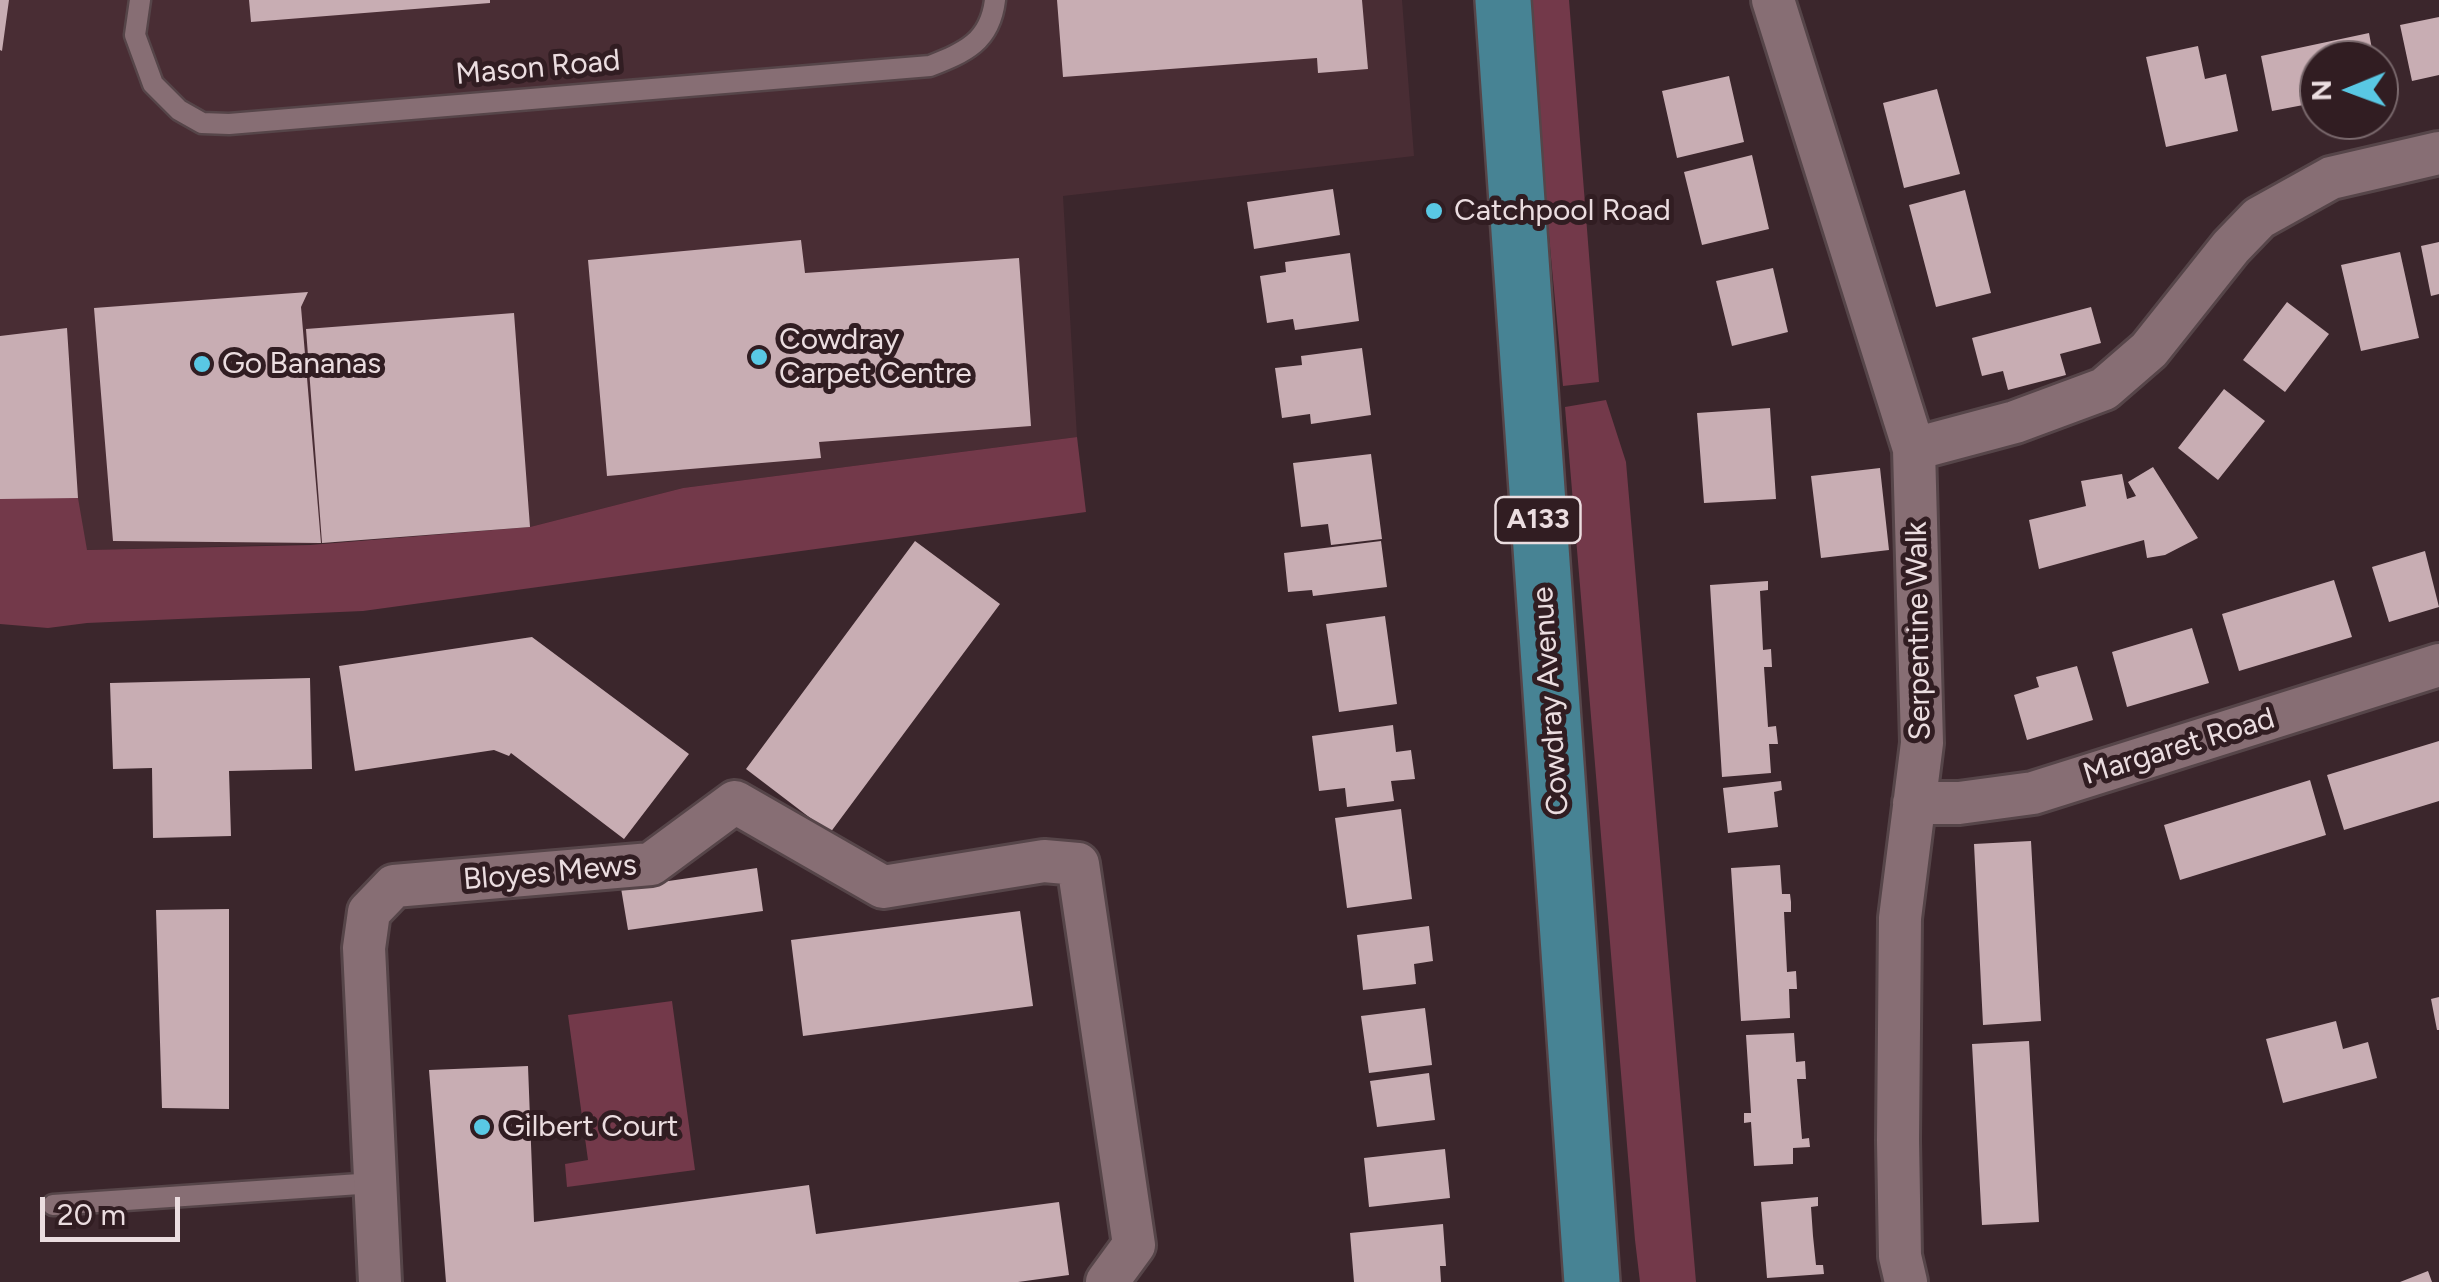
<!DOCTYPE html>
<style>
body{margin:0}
#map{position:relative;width:2439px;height:1282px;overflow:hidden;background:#3b262c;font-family:Figtree,sans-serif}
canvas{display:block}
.north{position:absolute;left:2299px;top:40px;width:100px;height:100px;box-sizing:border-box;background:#311d22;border:2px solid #7b6a6e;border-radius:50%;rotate:269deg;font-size:28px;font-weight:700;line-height:40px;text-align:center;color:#ebdde0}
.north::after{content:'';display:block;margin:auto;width:35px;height:45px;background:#59c8e4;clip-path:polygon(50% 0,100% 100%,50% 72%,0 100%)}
.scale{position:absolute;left:40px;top:1197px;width:140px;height:45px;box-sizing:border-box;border:5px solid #ebdde0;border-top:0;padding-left:12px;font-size:30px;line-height:35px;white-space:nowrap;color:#ebdde0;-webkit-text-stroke:8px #311d22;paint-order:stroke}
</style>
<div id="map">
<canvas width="2439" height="1282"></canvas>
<div class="north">N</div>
<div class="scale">20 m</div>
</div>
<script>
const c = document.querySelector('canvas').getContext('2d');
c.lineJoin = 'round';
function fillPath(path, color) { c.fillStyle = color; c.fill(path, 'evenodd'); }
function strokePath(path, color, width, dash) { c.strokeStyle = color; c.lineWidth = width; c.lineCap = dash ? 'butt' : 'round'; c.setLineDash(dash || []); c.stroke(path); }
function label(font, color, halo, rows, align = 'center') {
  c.font = font + ' Figtree,sans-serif'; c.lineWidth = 10; c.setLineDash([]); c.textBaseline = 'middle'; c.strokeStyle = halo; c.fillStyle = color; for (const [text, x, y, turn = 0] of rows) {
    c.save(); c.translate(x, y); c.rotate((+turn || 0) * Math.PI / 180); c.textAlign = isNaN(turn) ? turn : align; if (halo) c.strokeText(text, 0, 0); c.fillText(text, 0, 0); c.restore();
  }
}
fillPath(new Path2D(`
 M 0,0 L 1402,0 L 1414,156 L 1063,196 L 1077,437 L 683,488 L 530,527 L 312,544 L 87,550 L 0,498 Z`), '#492d34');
fillPath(new Path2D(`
 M 1527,0 L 1569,0 L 1599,382 L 1563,386 Z
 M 1606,400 L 1626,462 L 1696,1282 L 1640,1282 L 1635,1240 L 1565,407 Z
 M 1077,437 L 1086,512 L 363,611 L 87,623 L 48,628 L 0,624 L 0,498 L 78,498 L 87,550 L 310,545 L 530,527 L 683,488 Z
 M 672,1001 L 695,1170 L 567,1187 L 565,1164 L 588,1160 L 568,1015 Z`), '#73394a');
fillPath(new Path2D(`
 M 0,0 L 9,0 L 2,51 L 0,50 Z
 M 249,0 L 490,0 L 490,3 L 251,22 Z
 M 1057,0 L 1362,0 L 1368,69 L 1318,73 L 1317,58 L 1063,77 Z
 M 2439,17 L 2439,75 L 2412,81 L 2400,25 Z
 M 2369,33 L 2374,60 L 2319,60 L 2319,102 L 2272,111 L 2261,56 Z
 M 2198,46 L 2205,79 L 2226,74 L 2238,131 L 2166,147 L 2146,57 Z
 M 1729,76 L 1744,142 L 1677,158 L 1662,91 Z
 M 1937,89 L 1960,174 L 1904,188 L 1883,103 Z
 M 1752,155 L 1769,229 L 1702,245 L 1684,172 Z
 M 1333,189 L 1340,235 L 1254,249 L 1247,202 Z
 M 1965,190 L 1991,293 L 1936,307 L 1909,205 Z
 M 801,240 L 805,273 L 1019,258 L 1031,426 L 819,442 L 821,458 L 607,476 L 588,260 Z
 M 2439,242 L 2439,294 L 2431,296 L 2421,246 Z
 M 2400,252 L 2419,338 L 2361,351 L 2341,265 Z
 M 1350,253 L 1359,321 L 1295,330 L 1293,319 L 1267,323 L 1260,276 L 1286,272 L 1285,262 Z
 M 1773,268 L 1788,332 L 1732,346 L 1716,281 Z
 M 308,292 L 301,307 L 321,543 L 113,541 L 94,308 Z
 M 2287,302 L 2329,334 L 2285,392 L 2243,360 Z
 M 2091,307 L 2101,343 L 2060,354 L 2066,375 L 2008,390 L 2003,371 L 1982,376 L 1972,338 Z
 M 514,313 L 530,527 L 322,543 L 306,329 Z
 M 67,328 L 78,498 L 0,499 L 0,336 Z
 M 1362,348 L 1371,415 L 1311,424 L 1310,414 L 1282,418 L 1275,368 L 1302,365 L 1301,356 Z
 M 2224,389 L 2265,421 L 2218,480 L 2178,448 Z
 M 1770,408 L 1776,499 L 1704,503 L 1697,413 Z
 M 1371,454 L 1382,539 L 1331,545 L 1328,524 L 1301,527 L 1293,463 Z
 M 2153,467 L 2198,538 L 2165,555 L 2147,558 L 2144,540 L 2039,569 L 2029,520 L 2086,506 L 2081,481 L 2122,474 L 2127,499 L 2136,496 L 2128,482 Z
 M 1880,468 L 1889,550 L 1821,558 L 1811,476 Z
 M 915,541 L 1000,604 L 830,833 L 746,769 Z
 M 1381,541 L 1387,587 L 1313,596 L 1312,590 L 1288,592 L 1284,553 Z
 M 2425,551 L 2439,607 L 2389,622 L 2372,567 Z
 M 2334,580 L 2352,637 L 2239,671 L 2222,614 Z
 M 1768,581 L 1768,590 L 1760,591 L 1763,650 L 1771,649 L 1772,667 L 1764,667 L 1768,727 L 1776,726 L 1778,744 L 1769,744 L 1771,773 L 1722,777 L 1710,585 Z
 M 1385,616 L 1397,704 L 1339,712 L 1326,624 Z
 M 2192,628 L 2209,683 L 2127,707 L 2112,652 Z
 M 532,637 L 689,754 L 624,839 L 511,753 L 509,756 L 494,750 L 355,771 L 339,666 Z
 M 2077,666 L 2093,720 L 2027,740 L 2014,695 L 2039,687 L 2036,677 Z
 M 310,678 L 312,769 L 229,771 L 231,836 L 153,838 L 152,768 L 113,769 L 110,683 Z
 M 1393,725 L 1396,752 L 1411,750 L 1415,779 L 1391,781 L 1394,801 L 1347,807 L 1345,788 L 1319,791 L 1312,736 Z
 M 2439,741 L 2439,801 L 2344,830 L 2327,775 Z
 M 2310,780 L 2326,835 L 2180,880 L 2164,825 Z
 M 1781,781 L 1782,790 L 1774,792 L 1778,827 L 1728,833 L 1723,788 Z
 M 1401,809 L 1412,899 L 1347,908 L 1335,818 Z
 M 2031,841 L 2041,1021 L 1983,1025 L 1974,844 Z
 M 1780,865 L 1782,894 L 1790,894 L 1791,902 L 1791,912 L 1784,912 L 1787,972 L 1796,971 L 1797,989 L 1789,989 L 1790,1018 L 1741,1021 L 1731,868 Z
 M 757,868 L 763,911 L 628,930 L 621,888 Z
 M 229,909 L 229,1109 L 162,1108 L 156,910 Z
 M 1020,911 L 1033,1006 L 803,1036 L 791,940 Z
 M 1429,926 L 1433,961 L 1414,964 L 1416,984 L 1363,990 L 1357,935 Z
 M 2439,997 L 2439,1030 L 2437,1030 L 2431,999 Z
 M 1425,1008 L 1432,1065 L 1369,1073 L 1361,1016 Z
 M 2336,1021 L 2343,1049 L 2368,1042 L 2377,1078 L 2283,1103 L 2266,1039 Z
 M 1794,1033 L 1796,1062 L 1805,1061 L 1806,1079 L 1797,1079 L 1802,1139 L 1809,1138 L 1810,1147 L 1793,1148 L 1793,1164 L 1754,1166 L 1751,1122 L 1744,1123 L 1744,1113 L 1751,1113 L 1746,1035 Z
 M 2029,1041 L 2039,1222 L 1982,1225 L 1972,1044 Z
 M 528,1066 L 534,1222 L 809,1185 L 816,1234 L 1059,1202 L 1069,1275 L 1018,1282 L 446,1282 L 429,1070 Z
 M 1429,1073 L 1435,1120 L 1377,1127 L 1370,1081 Z
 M 1445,1149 L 1450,1198 L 1369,1207 L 1364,1158 Z
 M 1818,1197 L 1818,1206 L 1811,1207 L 1813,1236 L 1816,1265 L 1823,1265 L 1824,1274 L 1767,1278 L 1761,1202 Z
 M 1443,1224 L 1446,1266 L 1440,1266 L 1441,1282 L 1354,1282 L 1350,1233 Z
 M 2428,1271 L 2432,1282 L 2400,1282 Z`), '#c8adb3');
const lane = new Path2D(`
 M 140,0 L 135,35 L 153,84 L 179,110 L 202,123 L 229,124 L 930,66 C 965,52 990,42 995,0
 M 53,1205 L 374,1183`);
const street = new Path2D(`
 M 1773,0 L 1914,449 L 1922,743 L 1900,918 L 1898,1140 L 1900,1256 L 1906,1282
 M 1914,449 L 2015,422 L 2104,389 L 2149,350 L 2231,247 L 2259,218 L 2331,178 L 2439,153
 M 1914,803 L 1959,803 L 2033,793 L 2439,665
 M 380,1282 L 364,948 L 369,912 L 394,886 L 651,864 L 735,802 L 883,887 L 1044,861 L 1078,864 L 1134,1245 L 1107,1282`);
const primary = new Path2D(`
 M 1503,0 L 1592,1282`);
strokePath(lane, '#564549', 25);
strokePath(street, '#564549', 48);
strokePath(primary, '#564549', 60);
strokePath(lane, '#876e74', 20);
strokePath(street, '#876e74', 42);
strokePath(primary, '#478394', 55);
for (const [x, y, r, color] of [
 [1434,211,10,"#59c8e4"],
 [759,357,10,"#59c8e4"],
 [202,364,10,"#59c8e4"],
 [482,1127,10,"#59c8e4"]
]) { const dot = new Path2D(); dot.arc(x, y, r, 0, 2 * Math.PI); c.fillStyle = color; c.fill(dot); strokePath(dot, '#311d22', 4); }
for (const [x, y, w] of [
 [1538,520,85]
]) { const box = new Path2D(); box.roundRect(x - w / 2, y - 23, w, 46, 8); c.fillStyle = '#311d22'; c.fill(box); strokePath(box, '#ebdde0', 2.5); }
label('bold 28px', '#ebdde0', null, [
 ["A133",1538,520]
]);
label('30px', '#ebdde0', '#311d22', [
 ["Mason Road",538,68,-5],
 ["Serpentine Walk",1919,631,-91],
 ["Cowdray Avenue",1551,701,-94],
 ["Margaret Road",2179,747,-17],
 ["Bloyes Mews",550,873,-5]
]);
label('30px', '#ebdde0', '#311d22', [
 ["Catchpool Road",1454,211],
 ["Cowdray",779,340],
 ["Carpet Centre",779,374],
 ["Go Bananas",222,364],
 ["Gilbert Court",502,1127]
], 'left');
</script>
